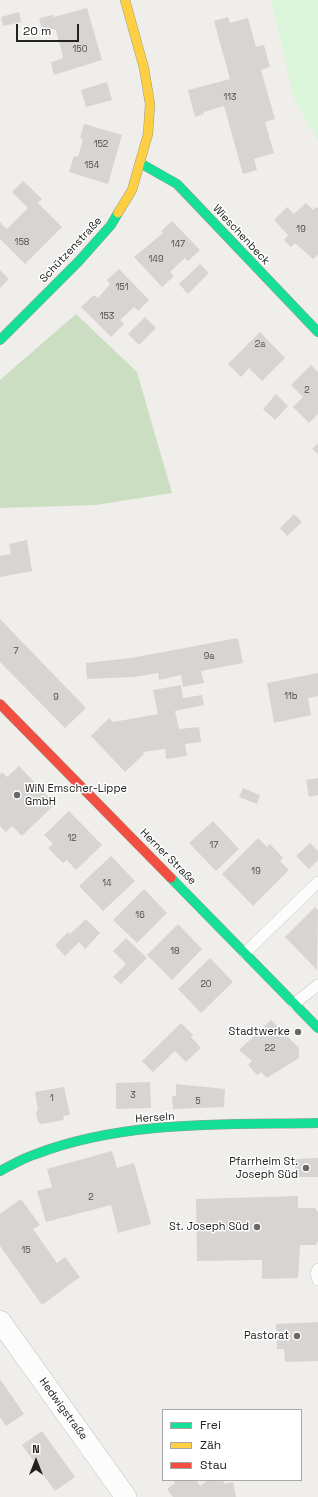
<!DOCTYPE html>
<meta charset="utf-8">
<style>
body{margin:0}
#map{position:relative;width:318px;height:1497px;overflow:hidden;background:#f0eeeb;font-family:"Space Grotesk",sans-serif}
canvas{display:block}
.legend{position:absolute;left:162px;top:1409px;width:140px;height:72px;box-sizing:border-box;background:#fff;border:1px solid #a7a7a7;margin:0;padding:5px 7px;list-style:none;font-size:12px;color:#222}
.legend li{display:flex;align-items:center;gap:8px;height:20px}
.legend b{width:20px;border:1px solid #a7a7a7}
.north{position:absolute;left:16px;top:1441px;width:40px;height:40px;-webkit-text-stroke:3px #fff;paint-order:stroke;rotate:0deg;font-size:11px;font-weight:700;line-height:16px;text-align:center;color:#222}
.north::after{content:'';display:block;margin:auto;width:14px;height:18px;background:#222;clip-path:polygon(50% 0,100% 100%,50% 72%,0 100%)}
.scale{position:absolute;left:16px;top:24px;width:63px;height:18px;box-sizing:border-box;border:2px solid #222;border-top:0;padding-left:5px;font-size:12px;line-height:14px;white-space:nowrap;color:#222;-webkit-text-stroke:3px #fff;paint-order:stroke}
</style>
<div id="map">
<canvas width="318" height="1497"></canvas>
<ul class="legend">
<li><b style="height:5px;background:#16e098"></b>Frei</li>
<li><b style="height:5px;background:#ffcf43"></b>Zäh</li>
<li><b style="height:5px;background:#f24e42"></b>Stau</li>
</ul>
<div class="north">N</div>
<div class="scale">20 m</div>
</div>
<script>
const c = document.querySelector('canvas').getContext('2d');
c.lineJoin = 'round';
function fillPath(path, color) { c.fillStyle = color; c.fill(path, 'evenodd'); }
function strokePath(path, color, width, dash) { c.strokeStyle = color; c.lineWidth = width; c.lineCap = dash ? 'butt' : 'round'; c.setLineDash(dash || []); c.stroke(path); }
function label(font, color, halo, rows, align = 'center') {
  c.font = font + ' "Space Grotesk",sans-serif'; c.lineWidth = 3; c.setLineDash([]); c.textBaseline = 'middle'; c.strokeStyle = halo; c.fillStyle = color; for (const [text, x, y, turn = 0] of rows) {
    c.save(); c.translate(x, y); c.rotate((+turn || 0) * Math.PI / 180); c.textAlign = isNaN(turn) ? turn : align; if (halo) c.strokeText(text, 0, 0); c.fillText(text, 0, 0); c.restore();
  }
}
fillPath(new Path2D(`
 M 76,314 L 137,372 L 172,493 L 96,505 L 0,508 L 0,380 Z`), '#cbdec1');
fillPath(new Path2D(`
 M 271,0 L 318,0 L 318,140 L 294,99 Z`), '#daf5da');
fillPath(new Path2D(`
 M 87,8 L 102,60 L 54,75 L 51,62 L 61,59 L 63,57 L 56,30 L 53,29 L 43,32 L 39,18 L 53,15 L 54,17 Z
 M 19,12 L 21,22 L 3,26 L 1,17 Z
 M 228,17 L 230,23 L 248,18 L 256,47 L 264,45 L 270,67 L 261,70 L 275,119 L 265,122 L 274,153 L 254,159 L 257,170 L 243,174 L 224,106 L 204,112 L 204,114 L 195,117 L 188,90 L 230,79 L 214,21 Z
 M 107,82 L 112,100 L 86,107 L 81,90 Z
 M 84,124 L 122,135 L 108,184 L 69,172 L 74,156 L 78,157 L 83,139 L 80,138 Z
 M 23,181 L 42,199 L 38,203 L 62,227 L 25,264 L 0,239 L 0,222 L 7,229 L 28,208 L 12,192 Z
 M 306,203 L 313,210 L 316,207 L 318,208 L 318,255 L 313,259 L 295,243 L 291,247 L 284,240 L 288,235 L 274,220 L 287,207 L 294,214 Z
 M 172,221 L 200,250 L 188,261 L 185,258 L 170,272 L 174,276 L 162,287 L 134,257 L 156,239 L 163,233 L 161,231 Z
 M 200,264 L 209,273 L 188,294 L 179,284 Z
 M 119,269 L 149,300 L 138,311 L 134,307 L 120,320 L 124,324 L 111,337 L 81,307 L 94,295 L 98,298 L 110,284 L 107,280 Z
 M 0,270 L 9,279 L 0,288 Z
 M 145,317 L 156,328 L 139,345 L 128,334 Z
 M 260,332 L 285,358 L 262,381 L 249,368 L 241,377 L 228,364 Z
 M 311,365 L 318,372 L 318,414 L 309,423 L 293,407 L 303,397 L 291,385 Z
 M 276,394 L 288,406 L 275,420 L 263,409 Z
 M 318,443 L 318,454 L 312,449 Z
 M 294,514 L 302,522 L 287,536 L 280,528 Z
 M 27,540 L 32,571 L 0,577 L 0,556 L 11,554 L 9,544 Z
 M 0,619 L 86,708 L 65,728 L 0,662 Z
 M 238,638 L 243,663 L 201,671 L 204,683 L 183,687 L 181,675 L 159,680 L 158,673 L 134,677 L 87,679 L 86,663 L 131,658 Z
 M 318,673 L 318,696 L 308,698 L 311,715 L 274,723 L 267,683 Z
 M 181,685 L 183,698 L 202,695 L 204,705 L 175,711 L 179,729 L 199,727 L 201,742 L 185,744 L 187,756 L 166,759 L 165,749 L 143,752 L 144,754 L 125,772 L 91,736 L 109,718 L 113,722 L 158,714 L 153,690 Z
 M 19,766 L 55,804 L 22,836 L 12,826 L 6,832 L 0,826 L 0,774 L 2,772 L 7,777 Z
 M 318,778 L 318,795 L 309,797 L 306,780 Z
 M 243,788 L 260,795 L 257,804 L 239,797 Z
 M 69,811 L 102,845 L 76,870 L 67,860 L 63,863 L 48,848 L 53,844 L 44,835 Z
 M 213,821 L 239,849 L 216,871 L 189,843 Z
 M 258,838 L 267,847 L 270,844 L 283,858 L 280,861 L 289,870 L 253,906 L 222,874 Z
 M 310,843 L 318,851 L 318,860 L 309,869 L 296,856 Z
 M 111,856 L 135,881 L 103,911 L 79,886 Z
 M 144,889 L 167,913 L 137,943 L 113,920 Z
 M 315,907 L 318,910 L 317,970 L 285,937 Z
 M 86,919 L 100,933 L 85,949 L 79,942 L 65,956 L 55,945 L 68,932 L 70,934 Z
 M 178,924 L 202,949 L 172,980 L 147,955 Z
 M 126,938 L 147,958 L 121,984 L 113,977 L 126,964 L 113,951 Z
 M 210,958 L 233,982 L 201,1013 L 178,989 Z
 M 271,1020 L 299,1048 L 299,1058 L 267,1078 L 261,1072 L 257,1075 L 248,1065 L 252,1061 L 239,1050 Z
 M 181,1023 L 193,1035 L 191,1037 L 201,1048 L 186,1062 L 175,1051 L 153,1072 L 142,1061 Z
 M 150,1082 L 151,1108 L 116,1109 L 116,1083 Z
 M 176,1084 L 225,1089 L 224,1107 L 173,1109 L 172,1096 L 176,1096 Z
 M 64,1087 L 70,1115 L 63,1116 L 64,1120 L 41,1124 L 38,1122 L 36,1113 L 38,1109 L 35,1092 Z
 M 112,1151 L 117,1168 L 134,1163 L 151,1224 L 118,1233 L 111,1205 L 46,1222 L 37,1191 L 52,1187 L 47,1169 Z
 M 318,1158 L 318,1177 L 295,1177 L 295,1159 Z
 M 298,1196 L 298,1208 L 315,1208 L 318,1212 L 318,1241 L 316,1245 L 300,1245 L 298,1278 L 262,1279 L 262,1260 L 197,1261 L 196,1199 Z
 M 21,1199 L 40,1225 L 33,1229 L 57,1263 L 65,1257 L 80,1277 L 42,1305 L 0,1246 L 0,1214 Z
 M 318,1322 L 318,1361 L 285,1362 L 284,1349 L 277,1349 L 276,1324 Z
 M 0,1379 L 24,1414 L 6,1426 L 0,1417 Z
 M 42,1431 L 75,1477 L 55,1491 L 22,1445 Z
 M 173,1480 L 196,1480 L 200,1486 L 208,1480 L 222,1480 L 225,1484 L 233,1482 L 236,1497 L 173,1497 L 167,1489 L 175,1483 Z`), '#d7d4d2');
const lane = new Path2D(`
 M 245,953 L 318,882
 M 294,1004 L 318,985
 M 318,1269 L 316,1274 L 318,1280`);
const street = new Path2D(`
 M 0,1321 L 126,1497`);
const fast = new Path2D(`
 M 140,163 L 177,184 L 318,332
 M 0,340 L 79,261 L 111,225 L 118,213
 M 171,878 L 318,1028
 M 0,1171 C 12,1165 23,1158 36,1154 C 125,1120 224,1125 318,1123`);
const slow = new Path2D(`
 M 118,213 L 132,190 L 148,134 L 150,104 L 144,68 L 125,0`);
const jam = new Path2D(`
 M 0,704 L 171,878`);
strokePath(lane, '#c9c8c7', 12);
strokePath(street, '#c9c8c7', 22);
strokePath(fast, '#999a82', 10);
strokePath(slow, '#999a82', 10);
strokePath(jam, '#999a82', 10);
strokePath(lane, '#fdfcfc', 11);
strokePath(street, '#fdfcfc', 21);
strokePath(fast, '#16e098', 9);
strokePath(slow, '#ffcf43', 9);
strokePath(jam, '#f24e42', 9);
for (const [x, y, r, color] of [
 [17,795,4,"#6a6968"],
 [298,1032,4,"#6a6968"],
 [306,1168,4,"#6a6968"],
 [257,1227,4,"#6a6968"],
 [297,1336,4,"#6a6968"]
]) { const dot = new Path2D(); dot.arc(x, y, r, 0, 2 * Math.PI); c.fillStyle = color; c.fill(dot); strokePath(dot, '#fff', 1.5); }
label('9px', '#4f4e4e', null, [
 ["150",80,50],
 ["113",230,98],
 ["152",101,145],
 ["154",92,166],
 ["19",301,230],
 ["158",22,243],
 ["147",178,245],
 ["149",156,260],
 ["151",122,288],
 ["153",107,317],
 ["2a",260,345],
 ["2",307,391],
 ["7",16,652],
 ["9a",209,657],
 ["11b",291,697],
 ["9",56,698],
 ["12",72,839],
 ["17",214,846],
 ["19",256,872],
 ["14",107,884],
 ["16",140,916],
 ["18",175,952],
 ["20",206,985],
 ["22",270,1049],
 ["3",133,1096],
 ["1",52,1099],
 ["5",198,1102],
 ["2",91,1198],
 ["15",26,1251]
]);
label('11px', '#222', '#fff', [
 ["Wieschenbeck",241,235,47],
 ["Schützenstraße",71,250,-47],
 ["Herner Straße",168,857,45],
 ["Herseln",155,1118,-4],
 ["Hedwigstraße",63,1409,54]
]);
label('11px', '#222', '#fff', [
 ["WiN Emscher-Lippe",25,789,"left"],
 ["GmbH",25,802,"left"],
 ["Stadtwerke",290,1032],
 ["Pfarrheim St.",298,1162],
 ["Joseph Süd",298,1175],
 ["St. Joseph Süd",249,1227],
 ["Pastorat",289,1336]
], 'right');
</script>
